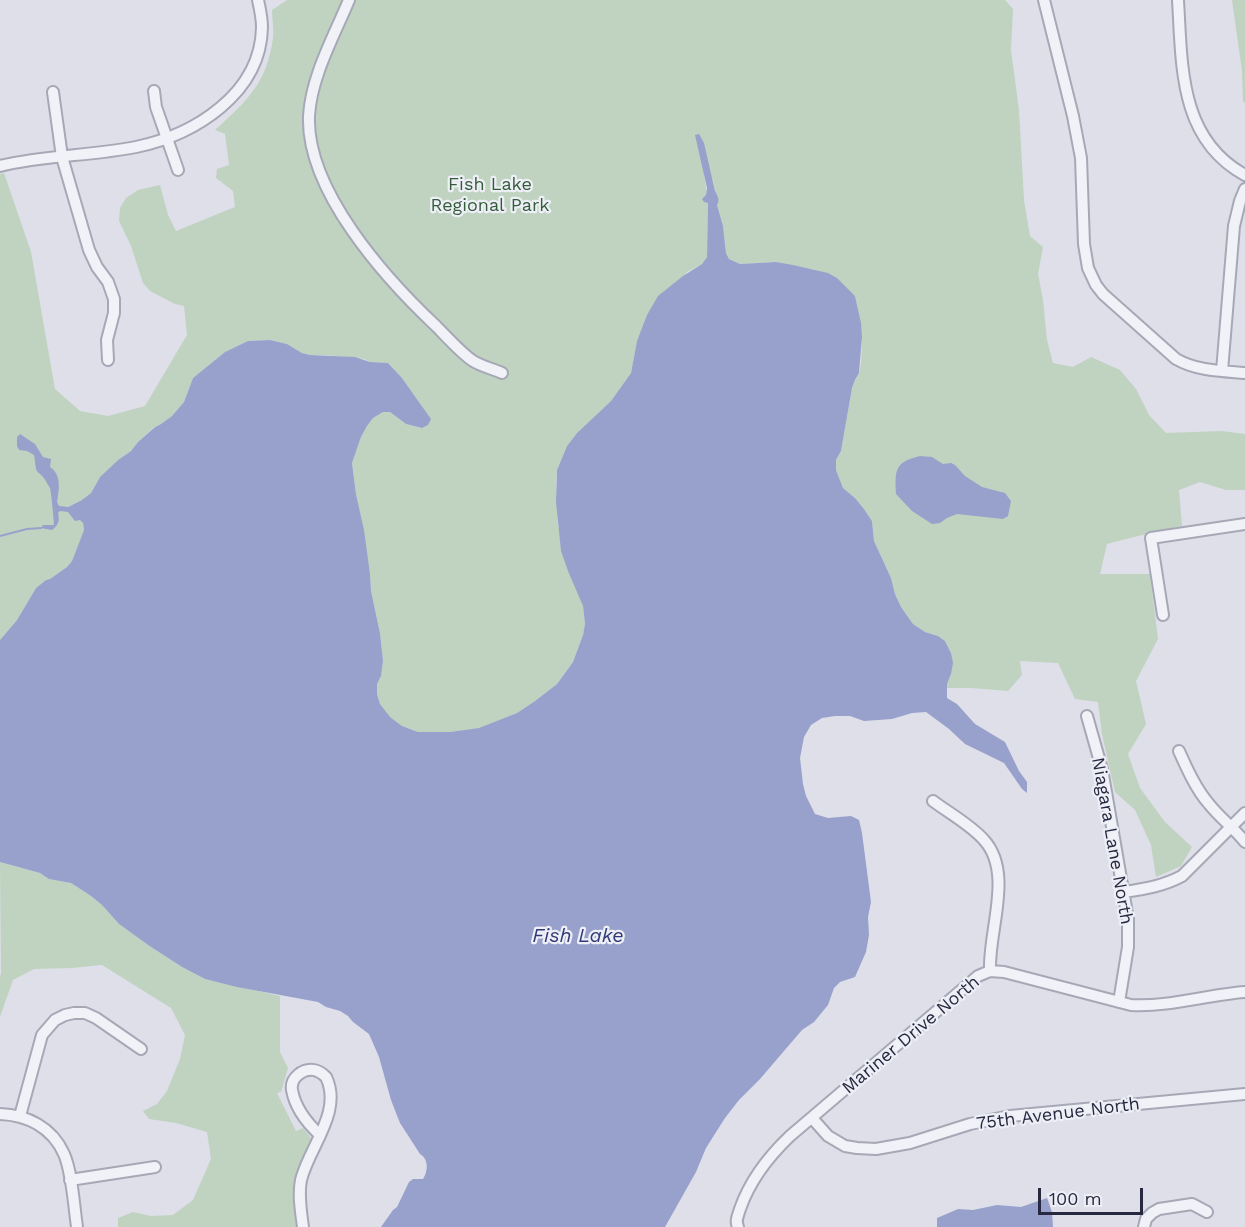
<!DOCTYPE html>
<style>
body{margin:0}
#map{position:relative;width:1245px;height:1227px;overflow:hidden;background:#dedfe9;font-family:"Work Sans",sans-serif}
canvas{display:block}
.scale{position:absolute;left:1038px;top:1188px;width:105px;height:27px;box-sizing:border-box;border:3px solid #272940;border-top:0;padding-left:8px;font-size:18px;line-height:21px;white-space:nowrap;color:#272940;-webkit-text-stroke:4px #eeeff6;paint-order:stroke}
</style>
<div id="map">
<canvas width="1245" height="1227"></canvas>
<div class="scale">100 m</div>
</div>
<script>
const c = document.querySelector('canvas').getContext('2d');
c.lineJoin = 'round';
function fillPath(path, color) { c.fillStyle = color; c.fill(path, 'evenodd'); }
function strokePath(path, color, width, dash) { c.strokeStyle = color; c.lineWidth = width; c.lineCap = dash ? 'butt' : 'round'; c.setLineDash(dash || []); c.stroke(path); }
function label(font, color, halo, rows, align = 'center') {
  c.font = font + ' "Work Sans",sans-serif'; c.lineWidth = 4.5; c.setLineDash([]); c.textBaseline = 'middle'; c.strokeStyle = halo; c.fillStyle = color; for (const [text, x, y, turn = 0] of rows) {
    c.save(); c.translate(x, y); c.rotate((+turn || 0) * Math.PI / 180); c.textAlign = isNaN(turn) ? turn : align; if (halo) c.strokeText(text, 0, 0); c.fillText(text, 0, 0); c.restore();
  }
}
fillPath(new Path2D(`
 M 287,0 L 1005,0 L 1013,9 L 1011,50 L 1019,110 L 1024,200 L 1030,236 L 1043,247 L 1038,274 L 1043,300 L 1047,340 L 1053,363 L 1073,367 L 1091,357 L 1120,370 L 1136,389 L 1149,415 L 1166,433 L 1222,431 L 1245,434 L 1245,490 L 1226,490 L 1200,482 L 1179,490 L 1182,526 L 1138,536 L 1107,544 L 1100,574 L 1150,574 L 1158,639 L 1136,681 L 1146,724 L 1128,754 L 1140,788 L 1165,822 L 1192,847 L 1181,866 L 1156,877 L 1151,845 L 1135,810 L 1115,792 L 1102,734 L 1098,702 L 1075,699 L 1058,663 L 1020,661 L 1022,675 L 1008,691 L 971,688 L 947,688 L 947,684 L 951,674 L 951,653 L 945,641 L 938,636 L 925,632 L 913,624 L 901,607 L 895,594 L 891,578 L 874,541 L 872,521 L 864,509 L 855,498 L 843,488 L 836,470 L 836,460 L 841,451 L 852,388 C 854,382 858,376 860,370 C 864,345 861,321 855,296 L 815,270 L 776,262 L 740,264 L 729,259 L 726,253 L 723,226 L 717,205 L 718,196 L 715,191 L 713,180 L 703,167 L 708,203 L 707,257 L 702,264 L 687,272 L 637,341 L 631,373 L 611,401 L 577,433 L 567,446 L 557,470 L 556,483 L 558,526 L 583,606 L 585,624 L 583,635 L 573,662 L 557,684 L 535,701 L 517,713 L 480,728 L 450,732 L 418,732 L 402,726 L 389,717 L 380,704 L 377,694 L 377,684 L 381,676 L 383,661 L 380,633 L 371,591 L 370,574 L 362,523 L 356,494 L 352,463 L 361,437 L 367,426 L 373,418 L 383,412 L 390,412 L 406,424 L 422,428 L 428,425 L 422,406 L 402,378 L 388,363 L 370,362 L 364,359 L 326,355 L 310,355 L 302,353 L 287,344 L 270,340 L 248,341 L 240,345 L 225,352 L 193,378 L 184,402 L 172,416 L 161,424 L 154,427 L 138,442 L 131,451 L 118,460 L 100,477 L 91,493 L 82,500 L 68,507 L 83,523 L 84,530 L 72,561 L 67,567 L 50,579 L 46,580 L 36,588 L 17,620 L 0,640 L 0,174 L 4,173 L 31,252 L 55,389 L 80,411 L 108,416 L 145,406 L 187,335 L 184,306 L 175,304 L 150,291 L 143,283 L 131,246 L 119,221 L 120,208 L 126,198 L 138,190 L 160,185 L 168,215 L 176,231 L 235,207 L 233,191 L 216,178 L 217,169 L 229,165 L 225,134 L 215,130 C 247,101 267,83 273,38 C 274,29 272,19 272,10 Z
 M 1232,0 L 1245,0 L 1245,103 L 1243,101 L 1242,71 Z
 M 0,862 L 40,873 L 50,879 L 71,883 L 91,896 L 102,905 L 119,924 L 148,945 L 182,967 L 205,979 L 280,996 L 280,1052 L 288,1068 L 281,1092 L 277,1093 L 296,1131 L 303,1128 L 311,1138 L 300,1163 L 294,1187 L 298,1227 L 118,1227 L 118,1218 L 133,1212 L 151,1216 L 173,1215 L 193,1200 L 211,1159 L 207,1132 L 176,1123 L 149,1119 L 143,1111 L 157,1104 L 167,1091 L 180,1059 L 185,1035 L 171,1008 L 102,965 L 72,968 L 34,969 L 13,980 L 0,1017 L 0,976 L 1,974 Z`), '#bfd3c0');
fillPath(new Path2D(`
 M 699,134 L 704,143 L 715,191 C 718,196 720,200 717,205 L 723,226 L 726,253 L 729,259 L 740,264 L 776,262 L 793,265 L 828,273 L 837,278 L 855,296 L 861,323 L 862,337 L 859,373 L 855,380 L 852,388 L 841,451 L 836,460 L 836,470 L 843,488 L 855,498 L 864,509 L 872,521 L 874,541 L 891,578 L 895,594 L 901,607 L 913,624 L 925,632 L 938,636 L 945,641 L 951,653 L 953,663 L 951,674 L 947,684 L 947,698 L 957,704 L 975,724 L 1005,742 L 1019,771 L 1027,782 L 1027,793 L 1022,789 L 1004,763 L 965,744 L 949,729 L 926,712 L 912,713 L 892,719 L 864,721 L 850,716 L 835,716 L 822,718 L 811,725 L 804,737 L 800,758 L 803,784 L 806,796 L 815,814 L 828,818 L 851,816 L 859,820 L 862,833 L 871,902 L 868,917 L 869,935 L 866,952 L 855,977 L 840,982 L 834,988 L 828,1005 L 814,1022 L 802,1030 L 760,1079 L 739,1100 L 725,1118 L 706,1148 L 696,1172 L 665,1227 L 381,1227 L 393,1210 L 397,1207 L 409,1182 L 413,1179 L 423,1179 C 428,1172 429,1159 420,1154 L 400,1123 L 396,1113 L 391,1100 L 379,1057 L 369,1034 L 353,1022 L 348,1016 L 340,1011 L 326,1007 L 318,1002 L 237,987 L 205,979 L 182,967 L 148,945 L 119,924 L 102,905 L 91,896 L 71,883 L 49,879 L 40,873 L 0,862 L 0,640 L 17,620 L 36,588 L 46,580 L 50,579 L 67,567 L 72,561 L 84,530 L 83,523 L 80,520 L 75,521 L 68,512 L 60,511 L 58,513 C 60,522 58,525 52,530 L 41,528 L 43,525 L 54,525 C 54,522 51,490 50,488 C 48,485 44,477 42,476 C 38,471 39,475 36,469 C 35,464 35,459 34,455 L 27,451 L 19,450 L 17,446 L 17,437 L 20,434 L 35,444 L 43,457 L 51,459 L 50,467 C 62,475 59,490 57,502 L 59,506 L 68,507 L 82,500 L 91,493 L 100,477 L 118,460 L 131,451 L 138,442 L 155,427 L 161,424 L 172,416 L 184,402 L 193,378 L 225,352 L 248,341 L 270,340 L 287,344 L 302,353 L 310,355 L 355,357 L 370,362 L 388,363 L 402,378 L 431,419 L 428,425 L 422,428 L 406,424 L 390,412 L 383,412 L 373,418 L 367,426 L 361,437 L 352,463 L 356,494 L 364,530 L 370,574 L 371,591 L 380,633 L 383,661 L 381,676 L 377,684 L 377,694 L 380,704 L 390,717 L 402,726 L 418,732 L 450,732 L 479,728 L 517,713 L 535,701 L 557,684 L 573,662 L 583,635 L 585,624 L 583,606 L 568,571 L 561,551 L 556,502 L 557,470 L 567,446 L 577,433 L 611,401 L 631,373 L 637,341 L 647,315 L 658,296 L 683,276 L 702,264 L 707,257 L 708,203 L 704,202 L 702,199 L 706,195 L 707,188 L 695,135 Z
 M 920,456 L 932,457 L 943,464 L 951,463 L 955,465 L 965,476 L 982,487 L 1005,493 L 1011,501 L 1008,516 L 1003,519 L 957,514 L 947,518 L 940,523 L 932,524 L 912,511 L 896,494 C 895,471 894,462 920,456 Z
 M 1047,1198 L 1052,1212 L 1053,1227 L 937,1227 L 937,1218 L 958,1209 L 973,1210 L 997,1205 L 1021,1207 Z`), '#98a1cb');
strokePath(new Path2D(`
 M 0,536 L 27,529 L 41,528`), '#98a1cb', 2);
const minor = new Path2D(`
 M 349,0 C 334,36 311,77 309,116 C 306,190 385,278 436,326 C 446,336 461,353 473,361 C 481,366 493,369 502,373
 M 1044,0 L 1073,116 L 1081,158 L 1084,244 L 1088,268 L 1096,285 L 1103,294 L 1176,359 C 1197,371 1221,371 1245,373
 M 1178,0 C 1182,66 1179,139 1245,175
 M 154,91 L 156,107 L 178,170
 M 53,92 L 62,157 L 89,250 L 97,267 L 108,282 L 114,299 L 114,313 L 107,340 L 108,360
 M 0,166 C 44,155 91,156 136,147 C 194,135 261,94 262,27 C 262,18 260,9 258,0
 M 1222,371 L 1234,226 L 1240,201 L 1245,189
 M 1163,615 L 1151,538 L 1245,524
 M 1087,716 L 1102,769 L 1128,919 L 1128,947 L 1119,1002
 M 1179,751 C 1187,769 1196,789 1209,804 C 1220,818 1234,828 1245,842
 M 1124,892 C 1145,889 1163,886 1182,876 L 1245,813
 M 990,971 L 1004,972 L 1131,1005 C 1170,1007 1206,995 1245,992
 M 0,1114 C 27,1115 52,1127 64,1154 C 72,1172 74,1206 77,1227
 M 20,1116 L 42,1035 L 55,1020 L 65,1015 L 74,1013 L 85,1013 L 96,1018 L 141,1049
 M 812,1118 L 828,1136 L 845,1146 L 857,1148 L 876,1149 L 910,1143 L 970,1124 L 1010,1116 L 1245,1094
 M 70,1180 L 155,1167
 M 303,1227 C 301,1212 298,1195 301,1180 C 309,1147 343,1112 326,1077 C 323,1074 319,1071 314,1070 C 303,1068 290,1078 292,1090 C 295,1107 307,1123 320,1135
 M 738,1227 C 735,1220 738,1216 740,1209 C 750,1180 768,1157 790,1136 L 978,976 L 990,971 C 988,931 1014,873 984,840 C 971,825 949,813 933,801
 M 1144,1227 L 1146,1219 L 1152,1213 L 1159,1209 L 1192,1204 L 1207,1212`);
strokePath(minor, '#a7a8b6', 14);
strokePath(minor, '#f1f2f7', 10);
label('18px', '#335d38', '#eeeff6', [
 ["Fish Lake",490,185],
 ["Regional Park",490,206]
]);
label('18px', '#272940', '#eeeff6', [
 ["Niagara Lane North",1112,841,80],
 ["Mariner Drive North",911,1035,-40],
 ["75th Avenue North",1058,1114,-7]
]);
label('italic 20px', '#2f3a76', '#eeeff6', [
 ["Fish Lake",578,936]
]);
</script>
